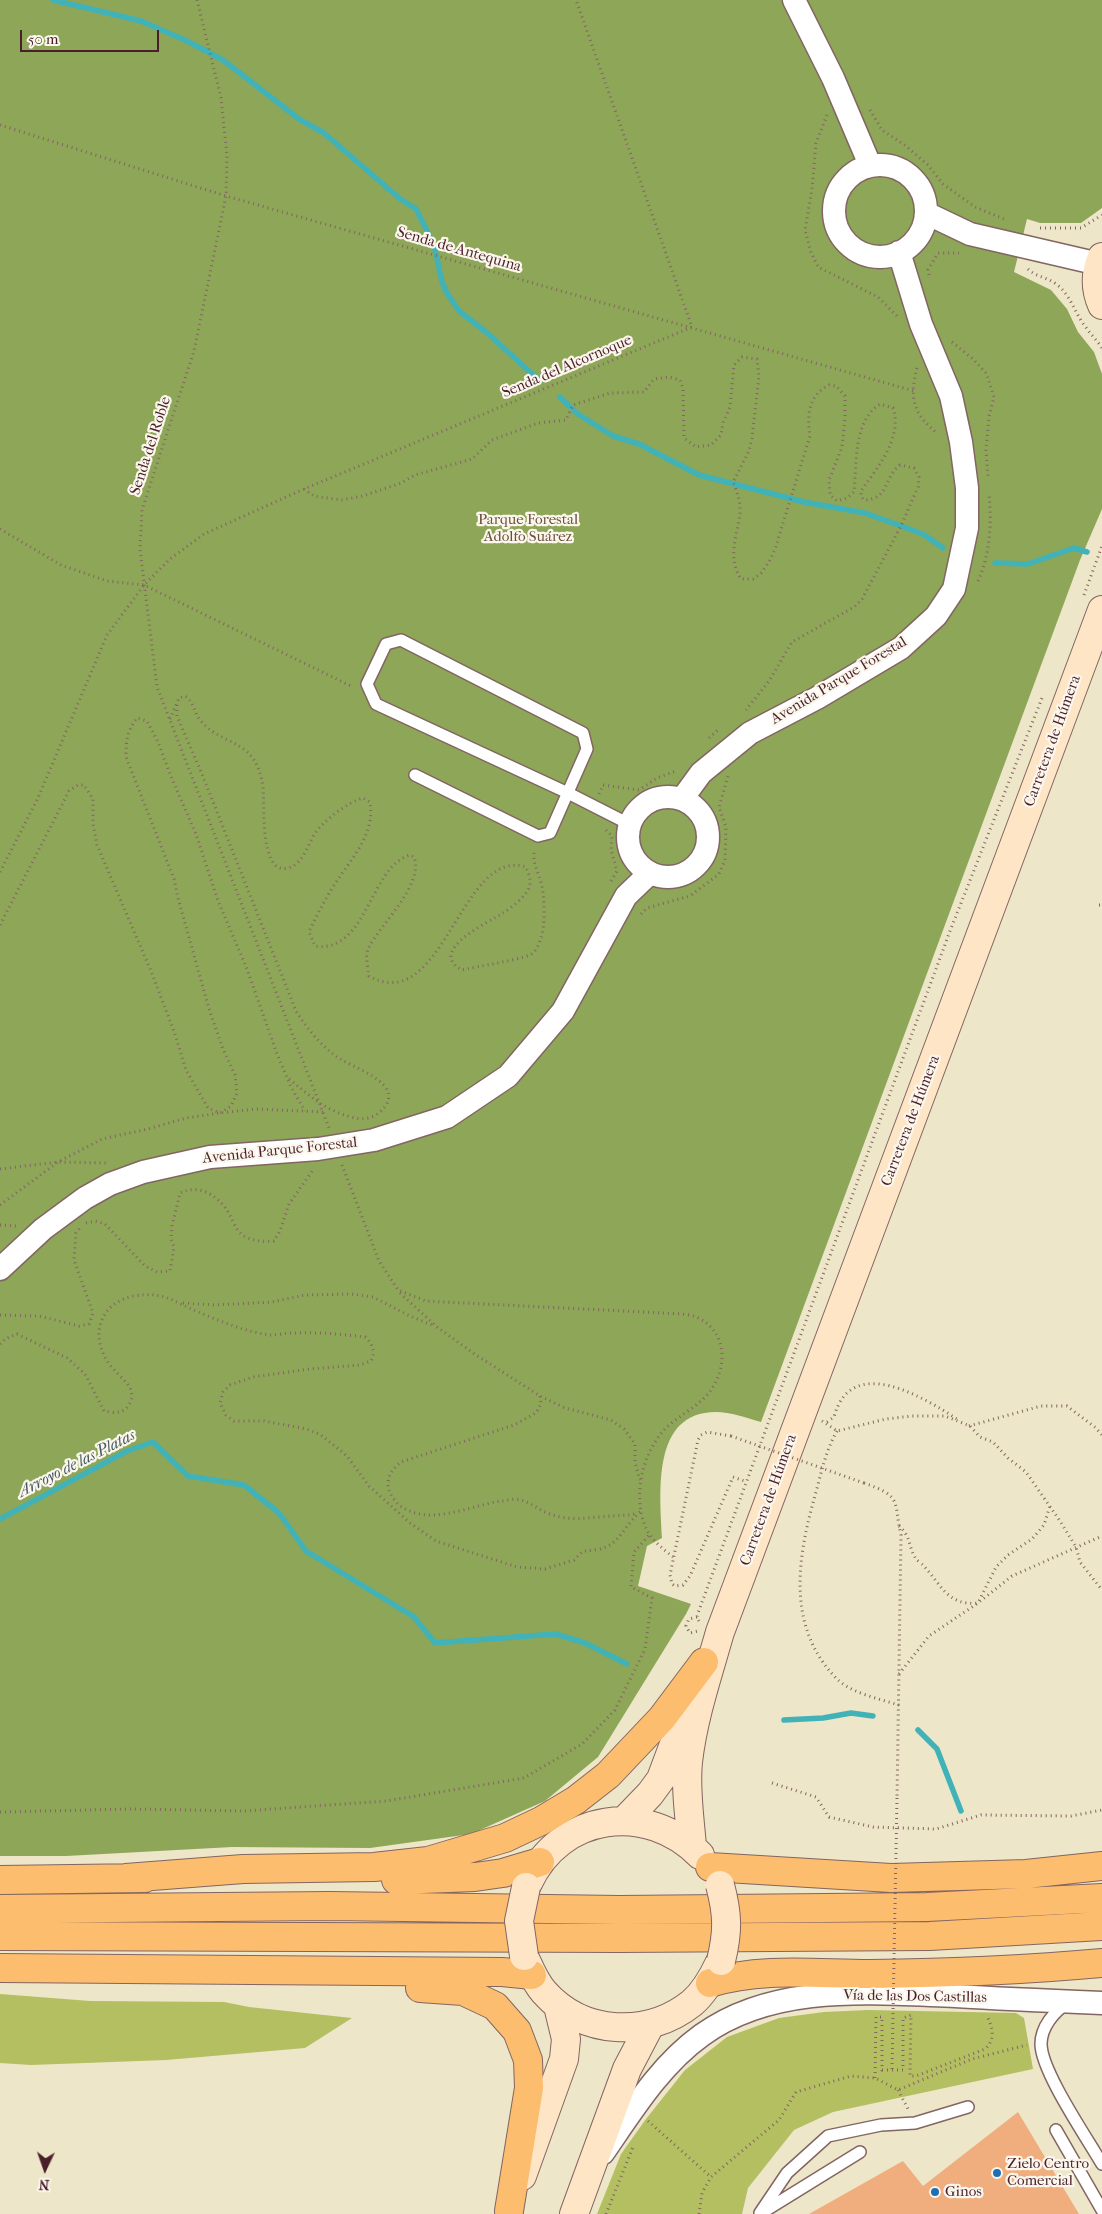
<!DOCTYPE html>
<meta charset="utf-8">
<style>
body{margin:0}
#map{position:relative;width:1102px;height:2214px;overflow:hidden;background:#ede6c8;font-family:"IM FELL French Canon",serif}
canvas{display:block}
.north{position:absolute;left:20px;top:2144px;width:50px;height:50px;-webkit-text-stroke:4px #fbf7ec;paint-order:stroke;rotate:183deg;font-size:14px;font-weight:700;line-height:20px;text-align:center;color:#4a1f2b}
.north::after{content:'';display:block;margin:auto;width:18px;height:22px;background:#4a1f2b;clip-path:polygon(50% 0,100% 100%,50% 72%,0 100%)}
.scale{position:absolute;left:20px;top:30px;width:139px;height:22px;box-sizing:border-box;border:2px solid #4a1f2b;border-top:0;padding-left:6px;font-size:15px;line-height:18px;white-space:nowrap;color:#4a1f2b;-webkit-text-stroke:4px #fbf7ec;paint-order:stroke}
</style>
<div id="map">
<canvas width="1102" height="2214"></canvas>
<div class="north">N</div>
<div class="scale">50 m</div>
</div>
<script>
const c = document.querySelector('canvas').getContext('2d');
c.lineJoin = 'round';
function fillPath(path, color) { c.fillStyle = color; c.fill(path, 'evenodd'); }
function strokePath(path, color, width, dash) { c.strokeStyle = color; c.lineWidth = width; c.lineCap = dash ? 'butt' : 'round'; c.setLineDash(dash || []); c.stroke(path); }
function label(font, color, halo, rows, align = 'center') {
  c.font = font + ' "IM FELL French Canon",serif'; c.lineWidth = 4.5; c.setLineDash([]); c.textBaseline = 'middle'; c.strokeStyle = halo; c.fillStyle = color; for (const [text, x, y, turn = 0] of rows) {
    c.save(); c.translate(x, y); c.rotate((+turn || 0) * Math.PI / 180); c.textAlign = isNaN(turn) ? turn : align; if (halo) c.strokeText(text, 0, 0); c.fillText(text, 0, 0); c.restore();
  }
}
fillPath(new Path2D(`
 M 0,1994 L 90,2001 L 224,2002 L 249,2007 L 352,2018 L 305,2048 L 166,2060 L 31,2065 L 0,2063 Z
 M 868,2010 L 1016,2013 L 1024,2018 L 1033,2069 L 833,2112 L 794,2130 L 748,2188 L 742,2214 L 597,2214 L 621,2154 L 646,2119 L 685,2070 L 727,2037 L 779,2018 L 824,2012 Z`), '#b3bf61');
fillPath(new Path2D(`
 M 0,0 L 1102,0 L 1102,208 L 1081,223 L 1040,223 L 1027,219 L 1014,272 L 1051,290 L 1067,309 L 1078,332 L 1094,352 L 1102,374 L 1102,509 L 1080,560 L 761,1422 C 747,1418 730,1412 716,1412 C 651,1412 660,1493 662,1538 L 647,1546 L 638,1586 L 691,1604 L 686,1614 L 598,1757 L 545,1801 L 471,1834 L 370,1848 L 232,1847 L 66,1856 L 0,1856 Z`), '#8ea657');
strokePath(new Path2D(`
 M 53,0 L 141,21 L 187,41 L 223,60 L 299,119 L 324,133 L 399,198 L 416,209 L 434,245 L 442,282 L 447,293 L 459,311 L 486,332 L 540,381
 M 560,397 L 578,414 L 613,436 L 639,444 L 699,475 L 804,502 L 865,513 L 923,534 L 943,548
 M 995,563 L 1028,564 L 1074,548 L 1087,552
 M 0,1519 L 127,1451 L 153,1442 L 188,1476 L 244,1485 L 279,1513 L 306,1551 L 414,1617 L 435,1643 L 556,1634 L 585,1643 L 627,1664
 M 784,1720 L 823,1718 L 851,1713 L 873,1716
 M 918,1730 L 937,1749 L 961,1811`), '#41b2b8', 5.5);
fillPath(new Path2D(`
 M 1018,2112 L 1079,2214 L 809,2214 L 903,2161 L 923,2186 Z`), '#f0ae7e');
const lane = new Path2D(`
 M 415,775 L 538,836 L 550,833 L 587,749 L 583,733 L 401,640 L 386,644 L 367,684 L 376,704 L 568,793 L 629,824
 M 1067,2003 C 1054,2012 1041,2027 1041,2044 C 1041,2071 1087,2138 1102,2164
 M 1056,2130 L 1102,2210
 M 763,2212 L 860,2152
 M 760,2213 L 787,2173 L 828,2136 L 881,2125 L 915,2123 L 968,2107`);
const street = new Path2D(`
 M 794,0 L 833,78 L 870,165
 M834 211a46 46 0 1 1 92 0a46 46 0 1 1-92 0Z
 M 926,213 L 970,234 L 1099,264
 M628 837a40 40 0 1 1 80 0a40 40 0 1 1-80 0Z
 M 682,799 L 701,773 L 750,733 L 817,698 L 901,648 L 936,616 L 954,589 L 967,528 L 967,488 L 961,442 L 951,396 L 921,324 L 899,252
 M 0,1269 L 43,1229 L 85,1198 L 110,1184 L 143,1172 L 210,1157 L 318,1149 L 374,1140 L 447,1117 L 508,1076 L 563,1011 L 626,896 L 650,873
 M 603,2153 C 632,2111 660,2065 702,2035 C 774,1983 871,1993 955,1996 C 1004,1999 1053,2001 1102,2003`);
const secondary = new Path2D(`
 M 1102,257 C 1095,273 1095,289 1102,305
 M 624,1821 L 650,1794 L 661,1779 L 680,1728
 M 692,1847 C 690,1819 685,1790 688,1762 C 693,1718 708,1674 720,1632 L 1102,610
 M 528,1883 C 560,1813 647,1801 700,1855
 M 524,1956 C 530,1969 535,1982 544,1992 C 583,2036 648,2038 692,2003 C 705,1992 713,1977 720,1962
 M 522,2176 L 564,2059 L 566,2039 L 558,2006
 M 574,2214 L 627,2069 L 650,2025`);
const highway = new Path2D(`
 M 710,1867 L 891,1878 L 1026,1874 L 1102,1866
 M 126,1878 L 243,1869 L 374,1867 L 428,1861 L 505,1838 L 541,1821 L 576,1800 L 608,1775 L 662,1718 L 704,1662
 M 0,1880 L 145,1878
 M 396,1880 L 475,1877 L 503,1873 L 540,1862
 M 0,1909 L 330,1906 L 620,1910 L 927,1907 L 1102,1898
 M 0,1936 L 620,1938 L 930,1936 L 1102,1926
 M 0,1968 L 502,1972 L 532,1975
 M 710,1983 C 761,1967 817,1974 869,1974 C 947,1973 1024,1970 1102,1963
 M 420,1988 L 463,1991 L 495,2006 L 517,2031 L 528,2060 L 529,2088 L 509,2211`);
strokePath(lane, '#836562', 14);
strokePath(street, '#836562', 25);
strokePath(secondary, '#836562', 30);
strokePath(highway, '#836562', 30);
strokePath(new Path2D(`
 M 197,0 L 221,98 L 227,156 L 226,196 L 194,351 L 142,510 L 140,549 L 157,687 L 329,1128
 M 870,110 L 882,130 L 906,146 L 928,165 L 943,184 L 975,207 L 1004,219
 M 827,115 L 816,143 L 812,189 L 805,230 L 811,252 L 818,267 L 878,297 L 897,316
 M 0,125 L 226,196 L 914,391
 M 1040,228 L 1081,228 L 1102,215
 M 1028,269 C 1036,277 1047,277 1056,284 C 1071,295 1074,312 1085,326 C 1090,334 1097,340 1102,348
 M 929,275 L 928,270 L 938,253 L 959,253
 M 952,342 L 973,359 L 986,373 L 994,397 L 989,416 L 986,450 L 988,476
 M 917,368 C 909,398 913,414 938,434
 M 304,489 L 314,496 L 341,500 L 363,496 L 401,483 L 415,475 L 472,459 L 492,440 L 538,423 L 566,420 L 573,405 L 610,393 L 644,392 L 654,379 L 669,377 L 680,380 L 683,389 L 684,438 L 696,447 L 711,445 L 721,435 L 723,423 L 730,407 L 734,365 L 742,357 L 757,359 L 759,376 L 752,438 L 749,451 L 733,482 C 737,492 741,502 740,513 C 737,536 727,558 741,579 L 753,579 L 761,573 L 769,562 L 775,549 L 810,436 C 807,414 808,396 829,385 L 836,386 L 845,396 L 845,418 L 842,447 L 829,480 L 830,495 L 837,501 L 847,498 L 854,492 C 857,463 853,421 880,404 L 893,408 C 903,438 877,468 861,491 L 861,496 L 864,500 C 890,499 883,478 900,465 L 914,468 L 919,477 L 918,487 L 901,526 L 862,599 L 854,607 L 792,642 L 769,681 L 746,710
 M 0,529 L 61,565 L 107,581 L 144,585 L 353,687
 M 978,581 C 990,554 992,524 989,494
 M 1084,595 L 1102,546
 M 177,705 L 177,716 L 202,774 L 296,1011 C 306,1027 318,1042 333,1054 C 347,1067 412,1083 380,1112 C 374,1118 363,1120 355,1118 C 325,1111 310,1096 287,1077
 M 170,719 L 179,698 L 185,696 C 195,703 193,712 201,721 C 224,748 256,737 263,787 C 265,803 259,876 288,868 C 306,863 308,839 320,827 C 332,815 347,803 363,798 L 370,802 C 375,832 355,854 339,878 C 327,895 318,913 309,932 L 315,946 C 367,954 370,866 410,855 L 414,857 C 424,886 380,924 368,949 C 365,957 368,968 369,976 C 443,1018 461,846 526,867 C 528,872 531,879 530,885 C 528,895 511,908 503,913 C 489,922 426,951 462,970 C 473,967 527,959 533,953 C 547,937 545,906 542,886 C 539,872 531,863 535,849
 M 709,738 L 719,729
 M 599,794 L 603,785 L 639,790 L 657,778 L 676,771
 M 606,830 L 612,836 L 611,850 L 617,871 L 611,881
 M 0,872 L 38,798 L 107,635 L 144,585 L 170,559 L 204,534 L 304,489 L 692,327 L 576,0
 M 1099,905 L 1102,905
 M 641,914 L 647,908 L 690,896 L 719,874 L 725,860 L 726,827 L 719,807 L 728,776
 M 0,925 L 69,791 L 78,785 L 84,785 L 93,799 L 93,824 L 97,845 L 151,971 L 175,1034 L 186,1070 L 208,1108 L 220,1113 L 231,1106 L 237,1093 L 235,1075 L 223,1049 L 209,1009 L 178,898 L 174,879 L 126,757 C 126,741 127,731 137,718 L 147,721 L 158,742 L 172,779 L 196,834 L 218,901 L 247,969 L 277,1054 L 291,1087 L 305,1111
 M 342,1165 L 379,1261 L 398,1290 L 426,1301 L 662,1313 C 673,1314 687,1313 696,1317 C 727,1330 728,1366 711,1390 C 699,1407 678,1415 664,1430 C 642,1455 633,1495 645,1526 C 650,1539 662,1548 673,1557
 M 0,1169 L 58,1162 L 106,1163
 M 0,1205 L 58,1162 L 102,1139 L 148,1129 L 186,1118 L 220,1113 L 256,1109 L 323,1112
 M 86,1223 L 95,1221 L 105,1224 L 145,1266 L 157,1272 L 170,1271 L 174,1247 L 171,1239 L 172,1226 L 180,1193 C 199,1184 215,1194 227,1210 C 232,1218 235,1230 244,1236 C 253,1241 264,1242 274,1241 L 280,1231 L 289,1204 L 313,1170
 M 0,1225 L 17,1226
 M 400,1293 L 437,1327 L 476,1355 L 540,1396 L 565,1408 L 611,1420 L 624,1429 L 635,1444 L 635,1463 L 640,1480
 M 183,1303 L 215,1305 L 272,1302 L 305,1295 L 352,1294 L 373,1297 L 408,1315 L 434,1326
 M 0,1315 L 39,1316 L 79,1326 L 89,1324 L 93,1313 L 74,1260 L 76,1233 L 80,1228
 M 0,1344 L 5,1339 L 17,1334 L 67,1358 L 85,1374 L 104,1411 C 109,1412 115,1413 119,1412 C 129,1410 135,1397 130,1388 C 126,1380 112,1370 106,1359 C 90,1332 102,1302 134,1296 C 164,1291 172,1301 198,1312 C 220,1321 246,1332 270,1335 C 277,1335 285,1333 293,1333 C 316,1332 341,1334 365,1337 C 372,1343 376,1352 371,1361 L 360,1365 L 310,1369 L 253,1377 L 230,1385 L 223,1392 L 220,1403 L 226,1415 L 234,1421 L 264,1421 L 307,1429 L 321,1435 L 347,1456 L 369,1486 L 410,1523 L 436,1541 L 517,1567 L 545,1569 L 574,1560 L 583,1551 C 621,1550 617,1533 641,1511
 M 540,1396 L 541,1404 L 536,1413 L 514,1425 L 401,1462 C 394,1468 388,1474 388,1484 C 388,1491 393,1499 398,1504 C 427,1528 468,1506 501,1501 C 506,1501 511,1499 516,1499 C 530,1501 538,1510 550,1514 C 570,1522 591,1517 611,1516 C 620,1515 629,1516 637,1513
 M 822,1421 L 837,1431 L 886,1419 L 912,1416 L 945,1416 L 970,1426 L 980,1437 L 993,1442 L 1008,1458 L 1026,1472 L 1060,1521 L 1076,1547 L 1080,1562 L 1102,1590
 M 827,1422 L 834,1417 C 851,1353 923,1397 957,1419
 M 969,1426 L 1041,1406 L 1067,1406 L 1096,1428 L 1102,1435
 M 837,1431 C 826,1450 822,1470 816,1492 C 798,1555 785,1625 836,1678 C 850,1693 880,1699 899,1705
 M 731,1436 L 707,1432 L 701,1435 L 698,1440 L 670,1575 L 672,1584 L 675,1586 L 683,1585 L 690,1576 L 733,1477 L 747,1482
 M 864,1483 C 904,1497 893,1502 901,1535 L 897,1798
 M 899,1526 C 912,1537 908,1549 917,1560 C 918,1561 922,1564 923,1565 C 941,1584 947,1606 978,1603 L 996,1567 L 1008,1555 L 1032,1539 L 1044,1525 L 1050,1506
 M 697,1617 L 689,1619 L 686,1626 L 690,1633 L 698,1631
 M 699,1621 L 697,1617 L 698,1613 L 950,931 L 1042,698
 M 899,1674 L 929,1636 L 978,1603 L 1012,1576 L 1102,1536
 M 772,1783 L 816,1797 L 829,1817 L 873,1827 L 936,1829 L 981,1815 L 1071,1816 L 1102,1810
 M 0,1812 L 132,1809 L 244,1811 L 386,1801 L 524,1778 L 582,1744 L 615,1710 L 645,1649 L 652,1598 L 631,1587 L 634,1552 L 650,1534
 M 875,2078 L 876,2017 L 882,2017 L 882,2070 L 903,2070 L 903,2018 L 911,2015 L 910,2076 L 916,2076 L 985,2049 C 995,2040 993,2029 988,2018
 M 898,2090 L 908,2109
 M 648,2121 L 711,2177
 M 606,2214 L 633,2147
 M 699,2214 L 702,2193 L 711,2177 L 779,2120 L 796,2092 L 851,2076 L 875,2078 L 898,2090 L 972,2059 L 1027,2045`), '#836562', 3, [1, 4]);
strokePath(lane, '#fff', 11);
strokePath(street, '#fff', 22);
strokePath(secondary, '#fee5c5', 28);
strokePath(highway, '#fcbd6f', 28);
const secondaryBridge = new Path2D(`
 M 720,1885 C 728,1915 728,1932 721,1961
 M 524,1956 L 519,1921 L 526,1887`);
strokePath(secondaryBridge, '#836562', 30, []);
strokePath(new Path2D(`
 M 731,1436 L 864,1483
 M 892,2069 L 897,1798`), '#836562', 3, [1, 4]);
strokePath(secondaryBridge, '#fee5c5', 28);
for (const [x, y, r, color] of [
 [997,2173,5,"#1f6fb2"],
 [935,2192,5,"#1f6fb2"]
]) { const dot = new Path2D(); dot.arc(x, y, r, 0, 2 * Math.PI); c.fillStyle = color; c.fill(dot); strokePath(dot, '#fbf7ec', 2); }
label('15px', '#4a1f2b', '#fbf7ec', [
 ["Senda de Antequina",459,250,16],
 ["Senda del Alcornoque",567,367,-23],
 ["Senda del Roble",151,446,-72],
 ["Avenida Parque Forestal",839,681,-31],
 ["Carretera de Húmera",1053,741,-70],
 ["Carretera de Húmera",911,1121,-69],
 ["Avenida Parque Forestal",280,1151,-6],
 ["Carretera de Húmera",769,1500,-70],
 ["Vía de las Dos Castillas",915,1997,1]
]);
label('15px', '#6a4f3b', '#fbf7ec', [
 ["Parque Forestal",528,520],
 ["Adolfo Suárez",528,537]
]);
label('15px', '#4a1f2b', '#fbf7ec', [
 ["Zielo Centro",1007,2164],
 ["Comercial",1007,2181],
 ["Ginos",945,2192]
], 'left');
label('italic 16px', '#465a63', '#fbf7ec', [
 ["Arroyo de las Platas",77,1464,-27]
]);
</script>
